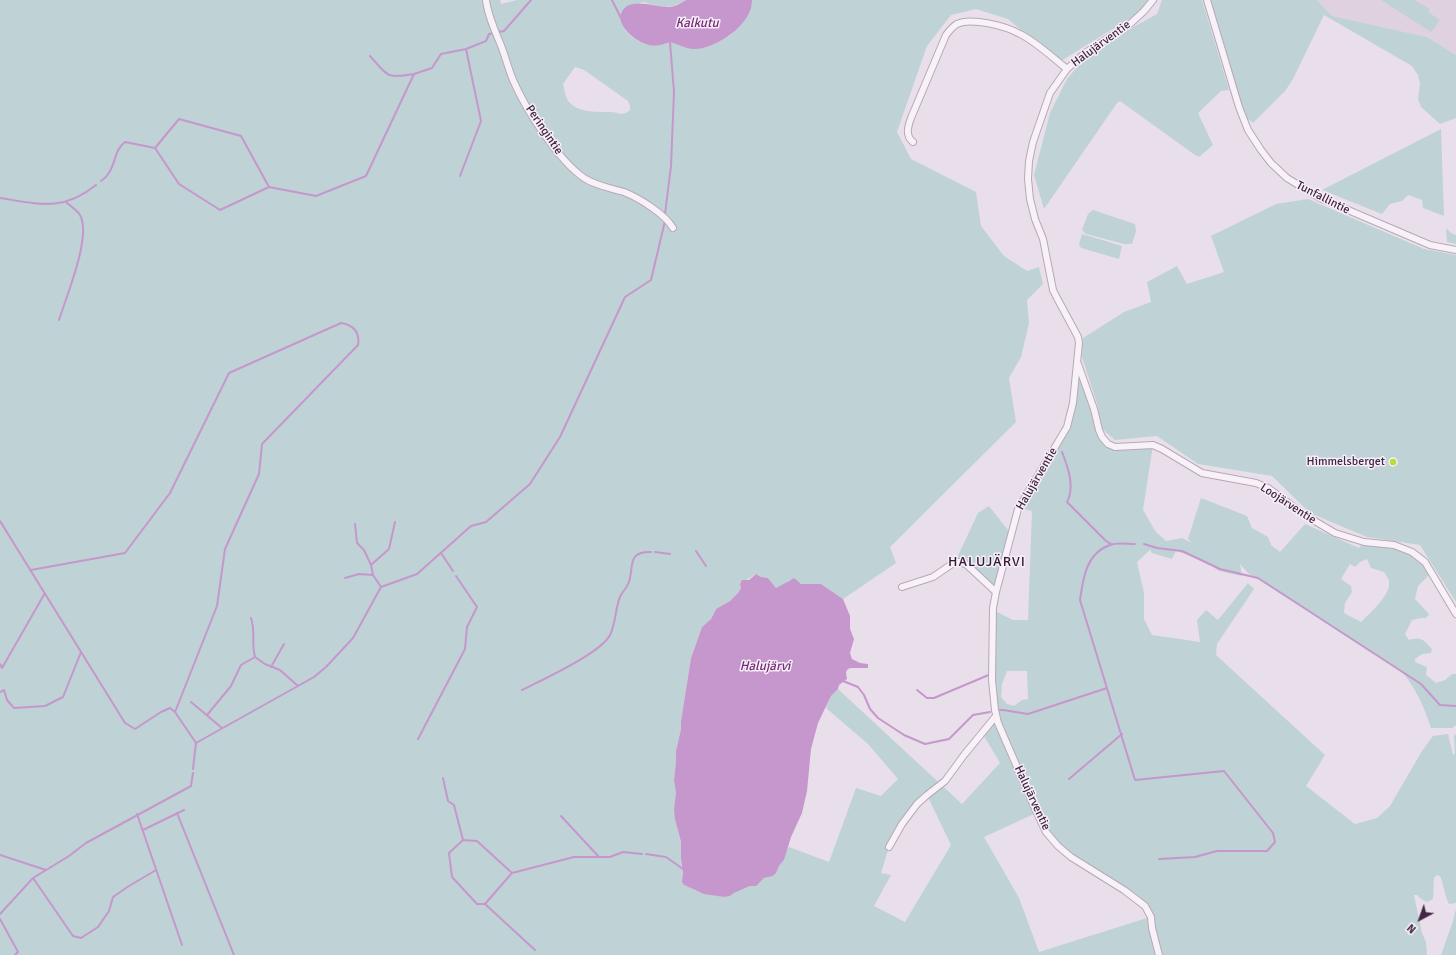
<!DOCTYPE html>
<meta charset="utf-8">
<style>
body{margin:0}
#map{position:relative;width:1456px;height:955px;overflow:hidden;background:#e9dfea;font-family:Signika,sans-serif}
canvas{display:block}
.north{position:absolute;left:1400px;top:899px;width:40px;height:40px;-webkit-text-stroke:3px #f7eff7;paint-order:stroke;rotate:221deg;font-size:11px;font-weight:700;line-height:16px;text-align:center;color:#422643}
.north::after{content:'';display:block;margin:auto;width:14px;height:18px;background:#422643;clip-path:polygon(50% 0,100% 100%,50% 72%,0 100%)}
</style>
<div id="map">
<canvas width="1456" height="955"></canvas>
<div class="north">N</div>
</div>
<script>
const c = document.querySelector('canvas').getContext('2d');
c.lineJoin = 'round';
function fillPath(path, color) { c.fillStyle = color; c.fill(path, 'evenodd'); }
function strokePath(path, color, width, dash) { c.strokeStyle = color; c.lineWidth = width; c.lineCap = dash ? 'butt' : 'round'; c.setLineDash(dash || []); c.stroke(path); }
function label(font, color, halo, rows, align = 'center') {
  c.font = font + ' Signika,sans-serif'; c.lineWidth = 3; c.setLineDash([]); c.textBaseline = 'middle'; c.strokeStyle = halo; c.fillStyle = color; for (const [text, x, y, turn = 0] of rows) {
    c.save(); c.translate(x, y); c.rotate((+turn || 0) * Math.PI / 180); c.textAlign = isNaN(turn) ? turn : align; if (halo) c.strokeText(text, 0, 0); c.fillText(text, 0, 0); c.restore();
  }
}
fillPath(new Path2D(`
 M 1317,0 L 1456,0 L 1456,55 L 1427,37 L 1332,16 Z`), '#dfd1df');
fillPath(new Path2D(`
 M 0,0 L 500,0 L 501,4 L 517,0 L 686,0 C 667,11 662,6 642,2 L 622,12 C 616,37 650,51 670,42 L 674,43 L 729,36 L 744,21 L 752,4 L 752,0 L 1148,0 L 1137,14 L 1059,62 L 1008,19 L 976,9 L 951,15 L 927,46 L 897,132 L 911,159 L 976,192 L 981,226 L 1004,256 L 1027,271 L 1039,267 L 1043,284 L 1027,300 L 1029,323 L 1021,357 L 1009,378 L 1016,422 L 890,547 L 896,563 L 843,599 L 821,584 L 801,584 L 789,580 L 784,585 L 776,588 L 768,578 L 761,577 L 756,574 L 740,584 L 741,588 L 738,593 L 730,601 L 716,609 L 711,619 L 702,627 L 691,658 L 681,721 L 681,729 L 676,751 L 676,761 L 674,780 L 676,793 L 678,831 L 681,842 L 681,859 L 684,885 L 697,891 L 724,897 L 730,896 L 734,893 L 750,886 L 756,885 L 764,878 L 773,876 L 779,866 L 784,860 L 786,850 L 789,847 L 829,862 L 856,788 L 881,796 L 898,779 L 868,744 L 826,708 L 831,696 L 838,689 L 962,804 L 1000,763 L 984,736 L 995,722 L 1034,814 L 984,837 L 1019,898 L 1039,952 L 1147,918 L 1155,955 L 0,955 ZM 575,67 L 584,70 L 628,101 L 630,106 L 630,110 C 623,117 618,112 610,112 C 597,112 575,113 567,99 C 565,94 564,88 563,84 ZM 927,795 L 951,845 L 905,922 L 874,906 L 891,875 L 881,873 L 889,847 L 917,804 Z
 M 1162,0 L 1202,0 L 1229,90 L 1221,91 L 1198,113 L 1213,145 L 1199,157 L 1195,155 L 1120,101 L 1117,103 L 1044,209 L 1034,175 L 1050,113 L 1067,79 L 1080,64 L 1128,30 L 1157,14 Z
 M 1210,0 L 1317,0 L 1332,16 L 1427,37 L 1456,55 L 1456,118 L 1440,124 L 1421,107 L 1418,99 L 1420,84 L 1418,75 L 1412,66 L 1324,15 L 1293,79 L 1285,91 L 1253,123 L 1246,117 L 1242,108 Z
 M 1381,0 L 1414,0 L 1430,9 L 1428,12 L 1440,20 L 1431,32 Z
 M 1441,129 L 1444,216 L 1423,208 L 1422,200 L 1408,195 L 1402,201 L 1390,204 L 1382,214 L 1322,190 Z
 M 1308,199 L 1424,249 L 1456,255 L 1456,602 L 1420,545 L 1367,537 L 1310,513 L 1272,476 L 1198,464 L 1157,436 L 1115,440 L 1102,429 L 1098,407 L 1082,357 L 1083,338 L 1124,312 L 1151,302 L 1147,282 L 1177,266 L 1187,284 L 1224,272 L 1211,236 L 1276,204 Z
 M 1093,210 L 1135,224 L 1136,231 L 1132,244 L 1124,244 L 1086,234 L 1082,230 L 1088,214 Z
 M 1446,228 L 1451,233 L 1456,235 L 1456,244 L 1447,242 Z
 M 1082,234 L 1122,246 L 1119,259 L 1081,248 L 1079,244 Z
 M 1077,362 L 1099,430 L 1108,444 L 1153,445 L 1143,510 L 1156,532 L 1166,541 L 1182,538 L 1192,543 L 1188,539 L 1201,498 L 1247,516 L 1252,528 L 1268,537 L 1271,545 L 1280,552 L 1305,524 L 1359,548 L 1362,544 C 1375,546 1399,547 1411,554 C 1419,559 1424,567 1429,575 L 1418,586 L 1415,599 L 1429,614 L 1426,618 L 1421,618 L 1412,620 L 1405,634 L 1409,640 C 1421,636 1424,640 1432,649 L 1431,653 L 1422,654 L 1415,659 L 1415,662 L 1427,667 L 1426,675 L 1436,683 L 1445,680 L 1452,674 L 1456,674 L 1456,725 L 1452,728 L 1431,728 C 1424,707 1415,685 1399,669 L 1248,573 L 1240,564 L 1242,576 L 1219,571 L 1203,560 L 1176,551 L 1172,559 L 1152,553 L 1150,550 L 1137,562 L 1144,593 L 1144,619 L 1152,635 L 1200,642 L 1197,620 L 1206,610 L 1218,620 L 1248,583 L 1254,589 L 1217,644 L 1216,655 L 1325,755 L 1306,786 L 1355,824 L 1377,818 L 1390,806 L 1422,751 L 1433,736 L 1448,734 L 1453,755 L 1455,753 L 1454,736 L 1456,734 L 1456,903 L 1449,904 C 1444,894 1444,885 1440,876 L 1437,875 L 1434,878 L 1433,899 L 1427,902 L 1421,899 L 1417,895 L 1414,895 L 1422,933 L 1426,942 L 1427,955 L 1162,955 L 1155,928 L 1154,916 L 1151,910 L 1140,897 L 1118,882 L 1074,856 L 1054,839 L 1037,804 L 1018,763 L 999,715 L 995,687 L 995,611 L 1013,620 L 1028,620 L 1032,511 L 1023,509 L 1045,474 L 1042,470 L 1067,427 ZM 1367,559 L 1371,568 L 1384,572 C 1386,575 1388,578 1389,581 C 1392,594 1370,613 1361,622 L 1344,613 L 1345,603 L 1352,592 L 1351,586 L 1341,579 L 1350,564 L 1355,567 L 1360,562 ZM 1007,671 L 1027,671 L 1028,699 L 1022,700 L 1014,706 L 1007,704 L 1001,697 L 1002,684 Z
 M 989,506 L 1011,534 L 996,592 L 967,565 L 955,562 L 978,513 Z
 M 1456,909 L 1456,955 L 1441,955 L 1453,921 Z`), '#bfd2d5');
fillPath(new Path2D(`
 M 686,0 L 752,0 C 753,24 716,49 694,49 C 686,49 678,44 670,42 C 663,45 654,47 646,44 C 632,40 609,19 627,6 C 641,0 654,7 669,7 C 675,7 681,3 686,0 Z
 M 756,574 L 761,577 L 768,578 L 776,588 C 783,585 788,581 794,578 L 801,584 L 821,584 L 843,599 L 850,616 L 850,629 L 854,639 L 850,653 L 852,659 L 860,663 L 868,664 L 868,668 L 851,668 L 848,669 L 846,672 L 847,679 L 839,685 L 838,689 L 831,696 L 818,723 L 811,749 L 807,791 L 802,813 L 791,837 L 784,860 L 779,866 L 776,873 L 773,876 L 764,878 L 756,886 L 750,886 L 734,893 L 730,896 L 724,897 L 704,894 L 684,885 L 682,882 L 683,873 L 681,859 L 681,842 L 675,819 L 674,810 L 676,793 L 674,780 L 676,761 L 676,751 L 681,729 L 681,721 L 691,658 L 702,627 L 711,619 L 716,609 L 730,601 L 738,593 L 741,588 L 740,584 L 742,580 L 749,580 Z`), '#c697cd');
strokePath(new Path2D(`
 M 612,0 L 621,18
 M 498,32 L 504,31 L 531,0
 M 370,56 C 388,76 386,79 414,74
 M 155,148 L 179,119 L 241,136 L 269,187
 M 460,176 L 481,121 L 466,49
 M 101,181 C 103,179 107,177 108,174 C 116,164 114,150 125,142 L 155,148 L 179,184 L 220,210 L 269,187 L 316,196 L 366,176 L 414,74 L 432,68 L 441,54 L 466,49 L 486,41 L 489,34 L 493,33
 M 0,198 C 38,204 63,212 96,185
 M 665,214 L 671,166 L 674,92 L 670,42 L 668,41
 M 59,320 C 66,297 92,236 80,215 C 77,210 70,206 66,202
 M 1062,452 C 1068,467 1075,487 1067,502 L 1106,541 L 1111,544
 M 0,521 L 125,723 L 135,729 L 161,712 L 170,708 L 175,712 L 196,743
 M 355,524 L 357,543 L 364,550 L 371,565 L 373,575 L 381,587
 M 1135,544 C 1128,544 1117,542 1110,545 C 1086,553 1083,579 1080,600 L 1135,780 L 1224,771 L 1273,833 L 1275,842 L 1267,851 L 1217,851 L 1195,857 L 1159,859
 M 1144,544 L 1157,548 L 1182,551 L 1220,569 L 1258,578 L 1421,684 L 1440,705 L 1456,706
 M 696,551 L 706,566
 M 655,552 L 670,554
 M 441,553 L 453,571
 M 371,565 L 389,549 L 395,522
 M 31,570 L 125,553 L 170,493 L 229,373 L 341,323 C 353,325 360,332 358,345 L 262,444 L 259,474 L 225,549 L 217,606 L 175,712
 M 345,578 L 359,574 L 373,575
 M 251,618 C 256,634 251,642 255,657 L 265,664 L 280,670 L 298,686
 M 0,664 L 2,668 L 45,593
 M 271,667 L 284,644
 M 843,681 L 858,687 L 864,695 L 870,709 L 878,718 L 904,735 L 925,744 L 949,739 L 973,715 L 990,712
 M 522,690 C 542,680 601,653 610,635 C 616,623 615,609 620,597 C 622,592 626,589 628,584 C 635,570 625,551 651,552
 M 917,690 L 927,698 L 934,698 L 991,674
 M 0,692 L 4,690 L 7,700 L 14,708 L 45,706 L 63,697 L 81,652
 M 191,702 L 222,728
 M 1000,710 L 1003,710 L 1028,714 L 1107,688
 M 207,715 L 231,686 L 241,665 L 255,657
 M 418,739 L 465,649 L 467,627 L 477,607 L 456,576
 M 193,769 L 196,743 L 314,677 L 326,667 L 353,638 L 381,587 L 417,574 L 471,526 L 486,522 L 530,484 L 560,437 L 625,297 L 651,280 L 665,221
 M 443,778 L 448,801 L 454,805 L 463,840
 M 1069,779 L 1122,734
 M 177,813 L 234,955
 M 137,814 L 182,945
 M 561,816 L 599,857
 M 143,830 L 184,810
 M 646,854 L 666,857 L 683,869
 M 0,855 L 46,870
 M 512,873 L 477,841 L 463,840 L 449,853 L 452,877 L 477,904 L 485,904 L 512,873 L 574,857 L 610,857 L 623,852 L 642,854
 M 33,878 L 73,936 L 81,938 L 98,927 L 109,911 L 113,897 L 129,886 L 156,870
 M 485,904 L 535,950
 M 0,914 L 33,878 L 69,856 L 86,843 L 191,786 L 193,773
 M 0,919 L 18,952 L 15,955`), '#c697cd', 2);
const minor = new Path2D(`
 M 486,0 C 488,15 494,29 500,43 C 505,55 508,68 513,80 C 526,110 558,160 584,178 C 596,186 611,188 624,192 C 639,198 665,214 673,228
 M 1153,0 L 1144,11 L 1131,23 L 1085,53 L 1067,69 L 1050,93 L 1033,142 L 1029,161 L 1028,179 L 1030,199 L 1035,219 L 1043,239 L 1053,290 L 1057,298 L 1078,337 L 1079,343 L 1073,403 L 1067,427 L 1018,509 L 996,592 L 993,608 L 992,680 L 995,710 L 998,723 L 1037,813 L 1046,832 L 1058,846 L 1071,857 L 1124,890 L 1145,906 L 1151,917 L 1152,928 L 1159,955
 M 1207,0 L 1239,107 L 1248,130 L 1261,150 L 1271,163 L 1287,178 L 1320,198 L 1430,245 L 1456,250
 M 913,142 C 905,136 908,126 911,118 L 946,35 C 949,31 952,27 957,24 C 971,17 1006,26 1020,34 C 1035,41 1053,58 1067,69
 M 1078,364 L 1094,409 L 1099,430 L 1102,437 L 1108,444 L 1115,447 L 1153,445 L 1162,449 L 1202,473 L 1256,483 L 1268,488 L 1303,514 L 1335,533 L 1364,542 L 1394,545 L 1412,552 L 1425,562 L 1456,614
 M 902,587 L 933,577 L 955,562 L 960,562 L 967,565 L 996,592
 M 889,847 L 902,824 L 917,804 L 927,795 L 945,781 L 964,755 L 996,716`);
strokePath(minor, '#b7a8b8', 8);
strokePath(minor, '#f8f2f8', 6);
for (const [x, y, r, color] of [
 [1393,462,4,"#badb38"]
]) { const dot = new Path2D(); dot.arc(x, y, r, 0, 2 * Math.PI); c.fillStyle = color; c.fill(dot); strokePath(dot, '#f7eff7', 1.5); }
label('12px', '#422643', '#f7eff7', [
 ["Halujärventie",1101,44,-36],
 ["Peringintie",544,130,56],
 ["Tunfallintie",1323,198,27],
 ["Halujärventie",1037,479,-60],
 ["Loojärventie",1288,504,33],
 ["Halujärventie",1032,798,65]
]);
label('12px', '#422643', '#f7eff7', [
 ["Himmelsberget",1385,462]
], 'right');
label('italic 13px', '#742c7b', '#f7eff7', [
 ["Kalkutu",697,24],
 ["Halujärvi",765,667]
]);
c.letterSpacing = '1px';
label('14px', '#331933', '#f7eff7', [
 ["HALUJÄRVI",987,562]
]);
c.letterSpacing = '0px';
</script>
